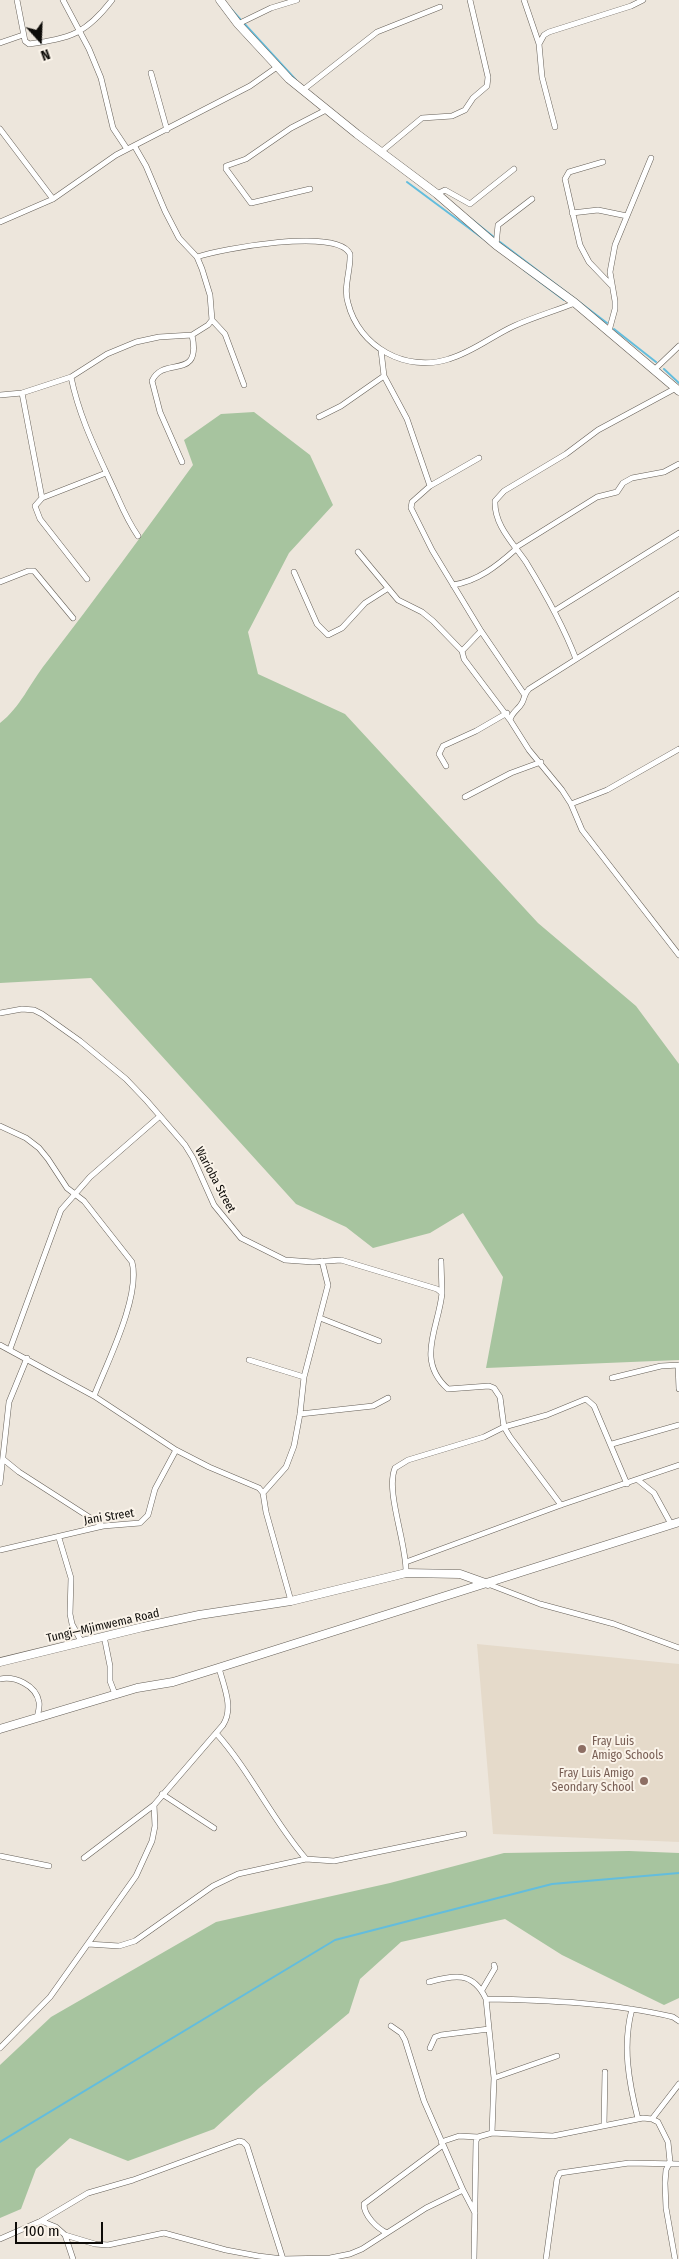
<!DOCTYPE html>
<meta charset="utf-8">
<style>
body{margin:0}
#map{position:relative;width:679px;height:2259px;overflow:hidden;background:#ede6dc;font-family:"Fira Sans Condensed",sans-serif}
canvas{display:block}
.north{position:absolute;left:15px;top:15px;width:50px;height:50px;-webkit-text-stroke:4px #faf3e9;paint-order:stroke;rotate:160deg;font-size:14px;font-weight:700;line-height:20px;text-align:center;color:#0d0b08}
.north::after{content:'';display:block;margin:auto;width:18px;height:22px;background:#0d0b08;clip-path:polygon(50% 0,100% 100%,50% 72%,0 100%)}
.scale{position:absolute;left:15px;top:2222px;width:88px;height:22px;box-sizing:border-box;border:2px solid #0d0b08;border-top:0;padding-left:6px;font-size:15px;line-height:18px;white-space:nowrap;color:#0d0b08;-webkit-text-stroke:4px #faf3e9;paint-order:stroke}
</style>
<div id="map">
<canvas width="679" height="2259"></canvas>
<div class="north">N</div>
<div class="scale">100 m</div>
</div>
<script>
const c = document.querySelector('canvas').getContext('2d');
c.lineJoin = 'round';
function fillPath(path, color) { c.fillStyle = color; c.fill(path, 'evenodd'); }
function strokePath(path, color, width, dash) { c.strokeStyle = color; c.lineWidth = width; c.lineCap = dash ? 'butt' : 'round'; c.setLineDash(dash || []); c.stroke(path); }
function label(font, color, halo, rows, align = 'center') {
  c.font = font + ' "Fira Sans Condensed",sans-serif'; c.lineWidth = 4; c.setLineDash([]); c.textBaseline = 'middle'; c.strokeStyle = halo; c.fillStyle = color; for (const [text, x, y, turn = 0] of rows) {
    c.save(); c.translate(x, y); c.rotate((+turn || 0) * Math.PI / 180); c.textAlign = isNaN(turn) ? turn : align; if (halo) c.strokeText(text, 0, 0); c.fillText(text, 0, 0); c.restore();
  }
}
fillPath(new Path2D(`
 M 477,1644 L 679,1664 L 679,1842 L 493,1834 Z`), '#e5daca');
fillPath(new Path2D(`
 M 254,412 L 310,455 L 333,505 L 289,553 L 248,632 L 258,674 L 345,714 L 538,923 L 636,1006 L 679,1064 L 679,1360 L 486,1368 L 503,1277 L 463,1213 L 430,1233 L 373,1248 L 346,1227 L 296,1204 L 91,978 L 0,983 L 0,723 C 20,708 30,683 46,663 C 96,598 145,531 193,465 L 184,440 L 221,414 Z
 M 629,1851 L 679,1853 L 679,1998 L 664,2005 L 562,1955 L 505,1919 L 401,1942 L 360,1979 L 349,2013 L 259,2088 L 214,2129 L 128,2161 L 70,2138 L 36,2169 L 21,2209 L 0,2218 L 0,2065 L 51,2017 L 216,1922 L 390,1883 L 504,1853 Z`), '#a7c49f');
strokePath(new Path2D(`
 M 230,8 L 296,80
 M 407,182 L 489,243
 M 470,218 L 495,238
 M 500,242 L 607,323
 M 524,270 L 564,300
 M 614,329 L 656,362
 M 664,369 L 679,383
 M 0,2142 L 335,1940 L 552,1884 L 679,1873`), '#63bddd', 2);
const street = new Path2D(`
 M 17,0 L 25,41 L 29,44 C 71,38 86,34 112,0
 M 63,0 L 89,49 L 101,78 L 113,128 L 127,149
 M 524,0 L 539,44 L 542,77 L 555,127
 M 238,24 L 271,8 L 297,0
 M 0,43 L 23,35
 M 539,44 L 544,35 L 549,32 L 631,6 L 643,0
 M 151,73 L 167,130
 M 303,90 L 377,32 L 440,7
 M 0,129 L 53,199
 M 381,152 L 422,118 L 452,116 L 465,110 L 473,98 L 487,86 L 488,77 L 470,0
 M 603,162 L 569,172 L 565,179 L 580,245 L 589,262 L 611,285
 M 310,189 L 251,203 L 226,169 L 226,166 L 246,159 L 291,128 L 326,110
 M 437,194 L 445,190 L 470,204 L 514,169
 M 572,213 L 598,210 L 627,216
 M 0,222 L 53,199 L 116,155 L 250,86 L 277,67
 M 496,245 L 498,225 L 532,199
 M 197,257 C 220,249 338,227 350,254 C 351,270 343,287 348,303 C 359,347 406,373 449,359 C 473,352 492,336 514,326 C 534,317 555,311 575,303
 M 212,320 L 225,334 L 244,385
 M 609,331 L 615,309 L 615,301 L 610,272 L 615,245 L 651,158
 M 381,350 L 384,376 L 407,419 L 430,486
 M 655,369 L 679,346
 M 71,377 C 79,416 95,448 112,485 C 121,504 125,517 138,536
 M 22,393 L 42,498
 M 0,395 L 22,393 L 71,377 L 107,354 L 136,342 L 159,337 L 192,335 L 208,325 L 212,320 L 210,295 L 202,269 L 197,257 L 179,238 L 165,211 L 146,166 L 135,147
 M 319,417 L 341,406 L 384,376
 M 479,458 L 430,486 L 412,502 L 411,508 L 432,550 L 481,631 L 524,694
 M 182,462 L 160,412 L 152,381 C 163,355 202,382 192,335
 M 515,548 L 597,497 L 617,492 L 623,483 L 632,478 L 664,472 L 679,464
 M 358,552 L 398,600 L 422,612 L 433,621 L 462,651
 M 294,572 L 317,624 L 328,635 L 342,628 L 365,603 L 387,589
 M 87,579 L 40,519 L 35,506 L 42,498 L 106,473
 M 0,582 L 28,571 L 34,571 L 73,618
 M 453,585 C 478,581 497,566 516,549
 M 679,594 L 529,689 C 524,694 525,697 522,703 C 518,710 512,712 510,720 L 529,750 L 562,790 L 571,804 L 582,830 L 679,955
 M 554,611 L 679,533
 M 481,631 L 462,651 L 464,659 L 510,720
 M 576,659 C 563,625 545,593 526,562 C 513,543 494,525 495,501 L 504,491 L 566,454 L 598,430 L 676,388
 M 446,766 L 439,754 L 443,746 L 476,731 L 507,713
 M 465,797 L 511,773 L 541,762
 M 571,804 L 607,790 L 679,749
 M 0,1013 L 22,1009 L 34,1010 L 42,1014 L 80,1041 L 126,1079 L 147,1101 L 185,1145 L 193,1158 L 214,1205 L 241,1238 L 285,1260 L 313,1262 L 341,1260 L 437,1289 L 442,1293 C 439,1327 415,1360 448,1389 L 489,1386 L 494,1388 L 500,1397 L 504,1427 L 510,1437 L 561,1505
 M 0,1126 L 26,1138 L 39,1148 L 48,1159 L 67,1188 L 84,1201 L 132,1262 C 141,1296 107,1363 94,1396
 M 441,1261 L 442,1293
 M 320,1318 L 379,1341
 M 0,1345 L 94,1396 L 176,1450 L 209,1467 L 259,1488 L 263,1493
 M 10,1349 L 61,1210 L 90,1177 L 160,1116
 M 249,1360 L 304,1377
 M 678,1365 L 679,1389
 M 612,1378 L 661,1366 L 679,1365
 M 300,1414 L 373,1406 L 388,1398
 M 612,1444 L 679,1425
 M 3,1459 L 19,1472 L 103,1526
 M 638,1480 L 654,1493 L 671,1524
 M 0,1483 L 9,1402 L 27,1358
 M 59,1538 L 71,1578 L 70,1614 L 72,1624 L 82,1643
 M 0,1550 L 103,1526 L 140,1523 L 148,1515 L 155,1489 L 176,1450
 M 406,1562 L 561,1505 L 679,1465
 M 406,1573 C 407,1544 385,1491 395,1468 L 408,1460 L 484,1437 L 504,1427 L 547,1415 L 586,1399 L 594,1406 L 627,1484
 M 488,1584 L 540,1604 L 614,1624 L 679,1648
 M 291,1601 L 266,1512 L 263,1493 L 286,1467 L 294,1446 L 300,1414 L 304,1377 L 328,1285 L 322,1261
 M 104,1636 L 110,1666 L 110,1681 L 115,1694
 M 0,1679 C 15,1676 36,1685 39,1702 C 40,1707 38,1713 37,1718
 M 216,1733 C 251,1772 272,1820 306,1859
 M 162,1794 L 214,1828
 M 0,1856 L 49,1866
 M 84,1858 L 154,1805 L 223,1725 C 234,1708 224,1687 219,1668
 M 88,1944 L 119,1946 L 135,1941 L 213,1886 L 238,1874 L 306,1859 L 334,1861 L 464,1834
 M 429,1982 C 454,1975 473,1971 486,1999 L 494,2078
 M 482,1990 L 495,1968 L 494,1965
 M 486,1999 C 546,2000 615,2003 673,2017 L 679,2021
 M 632,2009 C 622,2046 629,2083 638,2119
 M 391,2026 L 401,2033 L 405,2040 L 424,2101 L 463,2190
 M 0,2048 L 50,1997 L 136,1876 L 152,1841 L 155,1826 L 154,1805
 M 430,2048 L 435,2037 L 441,2035 L 489,2029
 M 652,2119 L 679,2084
 M 604,2125 L 605,2072
 M 492,2133 L 494,2078 L 557,2056
 M 441,2142 L 459,2136 L 478,2137
 M 41,2221 L 56,2227 L 65,2235 L 95,2244 L 108,2245 L 164,2233 L 226,2250 L 258,2256 L 283,2259 L 330,2258 L 350,2254 L 362,2249 L 426,2208 L 463,2190 L 475,2213
 M 387,2233 C 377,2228 364,2216 364,2204 L 443,2145
 M 65,2235 L 73,2259
 M 0,2239 L 41,2221 L 88,2193 L 133,2180 L 239,2141 L 243,2142 L 247,2146 L 283,2259
 M 474,2259 L 476,2141 L 478,2137 L 492,2133 L 553,2136 L 643,2118 L 652,2119 L 658,2122 L 668,2142 L 670,2162 L 666,2170 L 665,2183 L 666,2208 L 675,2259
 M 546,2259 L 557,2179 L 560,2173 L 629,2163 L 679,2164`);
const secondary = new Path2D(`
 M 220,0 L 238,24 L 289,79 L 357,134 L 437,194 L 496,245 L 575,303 L 679,391
 M 0,1662 L 143,1627 L 199,1615 L 291,1601 L 406,1573 L 460,1574 L 488,1584
 M 0,1729 L 137,1688 L 173,1682 L 218,1668 L 679,1522`);
strokePath(street, '#655f57', 6);
strokePath(secondary, '#655f57', 9);
strokePath(street, '#fff', 5);
strokePath(secondary, '#fff', 8);
for (const [x, y, r, color] of [
 [582,1749,5,"#8d6e63"],
 [644,1781,5,"#8d6e63"]
]) { const dot = new Path2D(); dot.arc(x, y, r, 0, 2 * Math.PI); c.fillStyle = color; c.fill(dot); strokePath(dot, '#faf3e9', 2); }
label('12px', '#0d0b08', '#faf3e9', [
 ["Warioba Street",215,1180,62],
 ["Jani Street",109,1517,-9],
 ["Tungi—Mjimwema Road",103,1626,-13]
]);
label('12px', '#785e54', '#faf3e9', [
 ["Fray Luis",592,1742],
 ["Amigo Schools",592,1756],
 ["Fray Luis Amigo",634,1774,"right"],
 ["Seondary School",634,1788,"right"]
], 'left');
</script>
